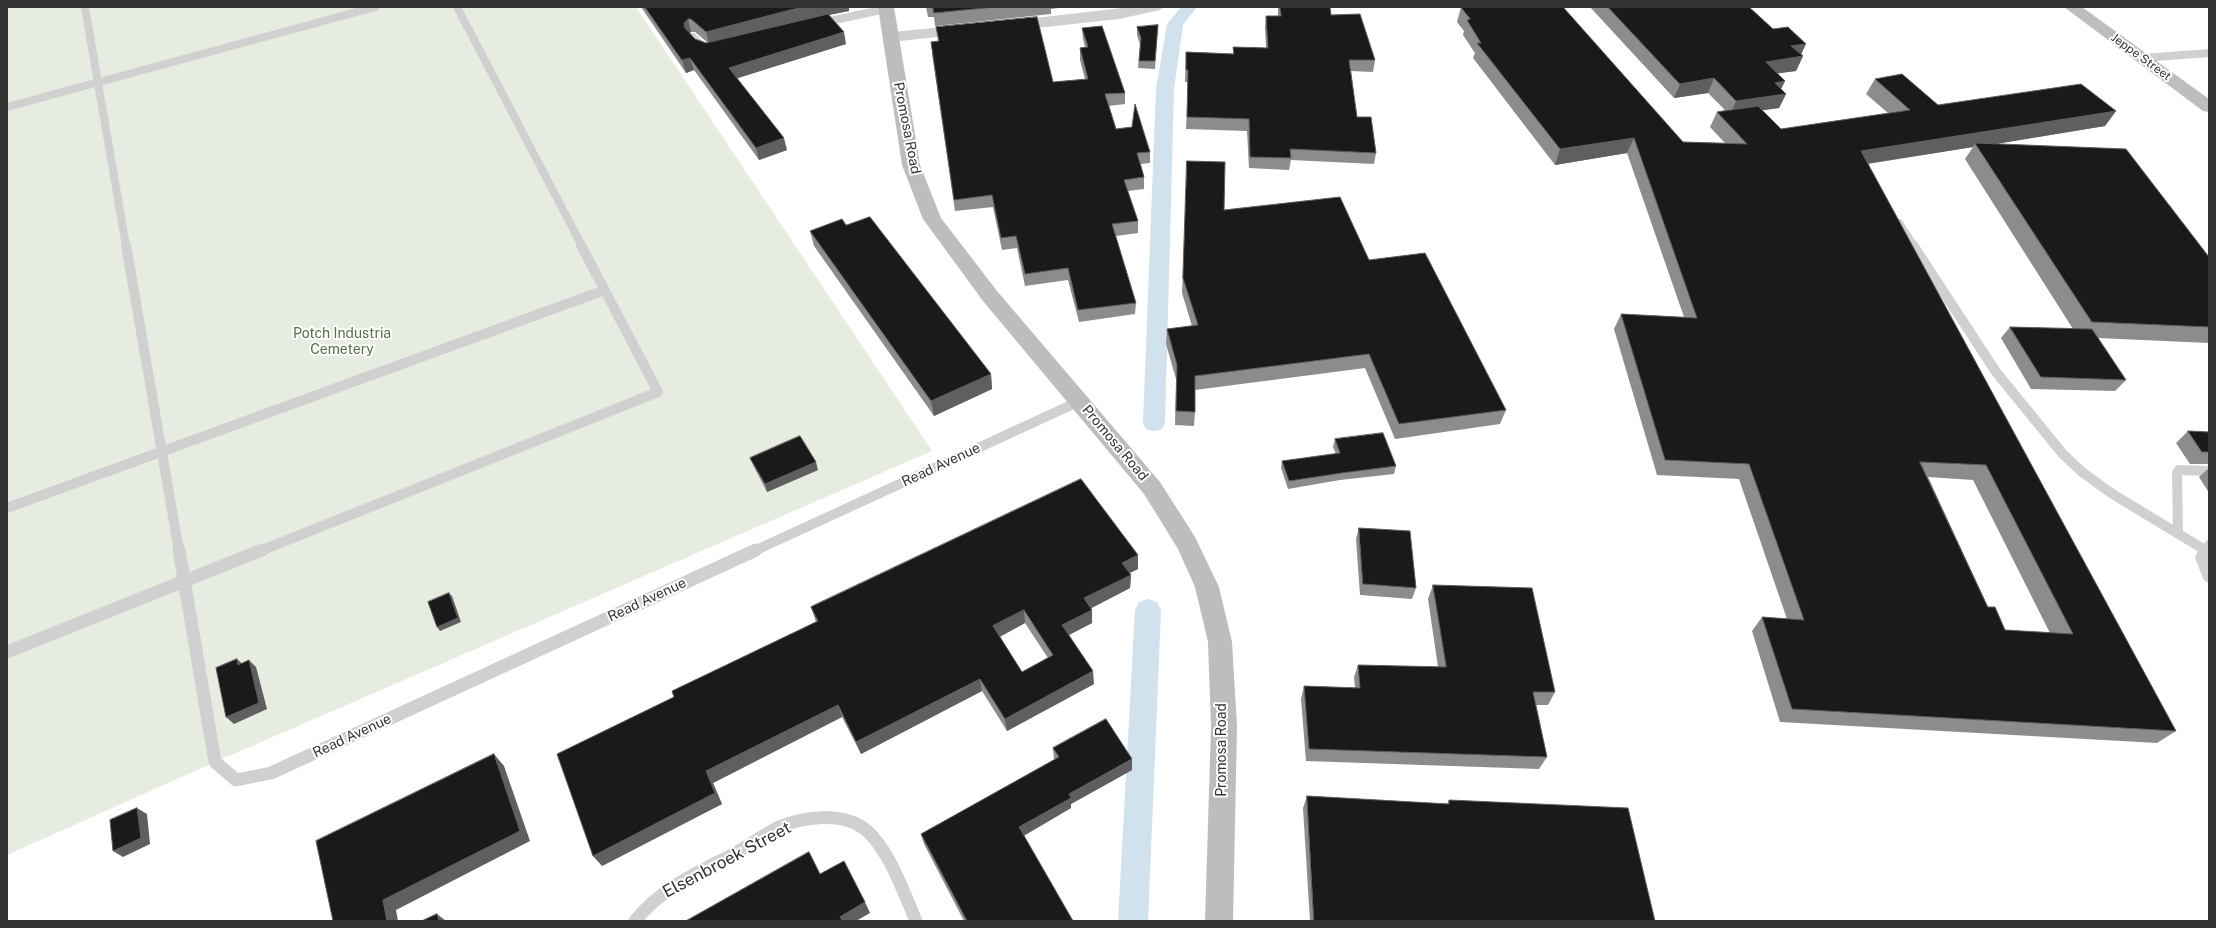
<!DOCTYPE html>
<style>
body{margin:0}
#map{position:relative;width:2216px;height:928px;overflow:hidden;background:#fff;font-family:"Public Sans",sans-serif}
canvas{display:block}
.frame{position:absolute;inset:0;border:8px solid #333;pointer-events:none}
</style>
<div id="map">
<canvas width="2216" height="928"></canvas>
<div class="frame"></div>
</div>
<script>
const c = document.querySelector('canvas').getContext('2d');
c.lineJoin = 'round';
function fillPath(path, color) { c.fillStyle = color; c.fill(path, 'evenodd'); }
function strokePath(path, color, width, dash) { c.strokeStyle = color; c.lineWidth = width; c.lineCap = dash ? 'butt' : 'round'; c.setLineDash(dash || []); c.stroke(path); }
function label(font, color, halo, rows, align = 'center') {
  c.font = font + ' "Public Sans",sans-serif'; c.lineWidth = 4; c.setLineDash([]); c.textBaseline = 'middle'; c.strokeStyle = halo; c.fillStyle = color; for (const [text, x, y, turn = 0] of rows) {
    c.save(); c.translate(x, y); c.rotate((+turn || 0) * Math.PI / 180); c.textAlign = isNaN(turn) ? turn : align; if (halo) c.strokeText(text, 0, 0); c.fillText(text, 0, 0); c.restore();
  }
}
fillPath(new Path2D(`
 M 7,7 L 636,7 L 932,451 L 215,762 L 7,855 Z`), '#e6ecdf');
fillPath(new Path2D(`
 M 1181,7 L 1197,7 L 1183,25 L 1174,89 L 1165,423 L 1162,429 L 1154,431 L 1146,429 L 1143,423 L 1156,89 L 1167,24 Z
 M 1148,599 L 1157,602 L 1161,610 L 1148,921 L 1118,921 L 1135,610 L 1139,602 Z`), '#cfe2ee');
strokePath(new Path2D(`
 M 85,7 L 126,246
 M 457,7 L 582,246
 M 820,23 L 886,9
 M 693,37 L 705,49
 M 2143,58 L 2209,53
 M 7,107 L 375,7
 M 1899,223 L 1914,246`), '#d0d0d0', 8);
strokePath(new Path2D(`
 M 126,245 L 179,551
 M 1913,245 L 1996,372 L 2062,453 L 2082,472 L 2111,493 L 2205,550
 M 7,508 L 605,290
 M 2178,534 L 2177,473 L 2179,470 L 2209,471
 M 260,551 L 658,392 L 581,245
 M 754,551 L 1080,401
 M 2206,551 L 2209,545`), '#d0d0d0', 10);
strokePath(new Path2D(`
 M 179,550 L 215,762 L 236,780 L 271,773 L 756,550
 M 2206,550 L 2202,558 L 2209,576
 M 7,652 L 262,550
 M 635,921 C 660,889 697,873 732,855 C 748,846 763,835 779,827 C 803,817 839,812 862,827 C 887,844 904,893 916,921`), '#d0d0d0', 13);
fillPath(new Path2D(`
 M 1131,7 L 1163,7 L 1160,10 L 1119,19 L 1009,31 L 1004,29 L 1001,26 L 1004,23 L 1009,21 Z
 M 967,25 L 973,27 L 975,30 L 973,33 L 891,42 L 885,40 L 883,37 L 885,34 L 891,32 Z`), '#d0d0d0');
fillPath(new Path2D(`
 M 878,7 L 894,7 L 920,165 L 941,218 L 997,291 L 1160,482 L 1195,537 L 1219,587 L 1232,642 L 1237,726 L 1233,921 L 1205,921 L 1211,726 L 1208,642 L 1195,587 L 1178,549 L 1144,494 L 983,301 L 923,219 L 902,165 Z
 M 2064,7 L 2082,7 L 2209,99 L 2209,112 L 2203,111 Z`), '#bdbdbd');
fillPath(new Path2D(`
 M 641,7 L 849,7 L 849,11 L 829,15 L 846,44 L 737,78 L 787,150 L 759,160 L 694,70 L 686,73 ZM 691,32 L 695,32 L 708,43 L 706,43 L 695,39 L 689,33 Z
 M 926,7 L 1067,7 L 1051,9 L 1051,14 L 935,26 L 934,17 L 928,17 Z
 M 1278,7 L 1330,7 L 1331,15 L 1375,60 L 1373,72 L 1351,71 L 1357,117 L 1376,153 L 1374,164 L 1291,160 L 1289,170 L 1249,168 L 1247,131 L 1186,129 L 1188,82 L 1185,82 L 1186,52 L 1233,54 L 1233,47 L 1266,48 L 1265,27 L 1266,16 L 1278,16 Z
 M 1461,7 L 1683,142 L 1725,143 L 1710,127 L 1717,112 L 1725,110 L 1708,93 L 1674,98 L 1590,7 L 1749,7 L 1803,56 L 1796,71 L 1777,73 L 1785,81 L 1781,89 L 1786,94 L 1779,108 L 1762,110 L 1781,129 L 1888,113 L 1866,94 L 1875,79 L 1938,105 L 2116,111 L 2105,126 L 1994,144 L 2209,257 L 2209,343 L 2098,338 L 2126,380 L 2115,391 L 2031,389 L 2001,338 L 2010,327 L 2073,329 L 1965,159 L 1973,147 L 1868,164 L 2176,731 L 2157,743 L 1780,722 L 1752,631 L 1762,617 L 1787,619 L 1739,479 L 1657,475 L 1614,329 L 1621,314 L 1684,317 L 1627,153 L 1555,165 L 1473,58 L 1475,53 L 1463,35 L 1464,31 L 1457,22 ZM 1928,477 L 1973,480 L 2050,633 L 2005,630 L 1988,607 Z
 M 1158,25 L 1155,69 L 1138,68 L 1140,45 L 1137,35 L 1137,27 Z
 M 936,27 L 1053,82 L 1085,79 L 1080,60 L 1080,48 L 1085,47 L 1083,39 L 1082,28 L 1125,93 L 1125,104 L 1109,106 L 1116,129 L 1150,152 L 1150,163 L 1141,164 L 1144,177 L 1144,189 L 1128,191 L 1138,221 L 1138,233 L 1116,236 L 1136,303 L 1135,314 L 1079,322 L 1068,280 L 1025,286 L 1017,248 L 1002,250 L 993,207 L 955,211 L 932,53 L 938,41 Z
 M 1187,161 L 1224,210 L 1369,260 L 1506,410 L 1500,424 L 1395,439 L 1365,368 L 1195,390 L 1195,412 L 1194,426 L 1175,425 L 1176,379 L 1166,344 L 1167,329 L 1192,326 L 1182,293 Z
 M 846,225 L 991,374 L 992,389 L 934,416 L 814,246 L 810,231 Z
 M 2188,431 L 2209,432 L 2209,464 L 2190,464 L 2176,443 Z
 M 1335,439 L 1396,466 L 1394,474 L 1340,480 L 1288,489 L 1281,468 L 1282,461 L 1336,454 L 1333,447 Z
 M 750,458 L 818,470 L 767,492 L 753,465 Z
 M 2209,468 L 2209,493 L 2199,477 Z
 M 1359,528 L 1416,588 L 1412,599 L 1360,595 L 1356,539 Z
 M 1138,555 L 1138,569 L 1129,573 L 1131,575 L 1130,588 L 1091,608 L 1092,623 L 1069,635 L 1094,684 L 1007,731 L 982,691 L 861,754 L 842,717 L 713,783 L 722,804 L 602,866 L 674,697 L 816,622 L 811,607 ZM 1025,623 L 1048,658 L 1022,672 L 1000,637 Z
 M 1433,585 L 1555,692 L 1548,705 L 1536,705 L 1547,757 L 1539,769 L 1306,761 L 1301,699 L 1304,686 L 1355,688 L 1354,677 L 1358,665 L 1438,667 L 1428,599 Z
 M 1053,748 L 1132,770 L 1071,804 L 1071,808 L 1024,836 L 1073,921 L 964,921 L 924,844 L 921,834 L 1055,760 L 1054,759 Z
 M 1307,796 L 1447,804 L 1449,800 L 1655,921 L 1310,921 L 1303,808 Z`), '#8c8c8c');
fillPath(new Path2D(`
 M 805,7 L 849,7 L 849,11 L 793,22 L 709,44 L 706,32 L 790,10 Z
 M 1944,7 L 1953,7 L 1944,8 Z
 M 688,19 L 691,32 L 688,35 L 685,28 L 684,23 Z
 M 844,32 L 846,44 L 732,80 L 729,68 Z
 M 1806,44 L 1800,57 L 1803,56 L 1796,71 L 1759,76 L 1766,62 L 1791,46 Z
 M 690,58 L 694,70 L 686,73 L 682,60 Z
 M 1714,78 L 1708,93 L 1674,98 L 1680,84 Z
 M 1785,81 L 1778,95 L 1786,94 L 1779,108 L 1730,115 L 1736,101 L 1775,83 Z
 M 2116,111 L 2105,126 L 1978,147 L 1975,143 L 1973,147 L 1852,166 L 1861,151 Z
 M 784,138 L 787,150 L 759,160 L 756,148 Z
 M 1634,138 L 1627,153 L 1555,165 L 1560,149 Z
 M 991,374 L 992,389 L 934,416 L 931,401 Z
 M 816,462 L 818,470 L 767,492 L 765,484 Z
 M 1138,555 L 1138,569 L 1122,577 L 1122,563 Z
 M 1131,575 L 1130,588 L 1084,612 L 1084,598 Z
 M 449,593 L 452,596 L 461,622 L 440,631 L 437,627 Z
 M 1024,610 L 1025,623 L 995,639 L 993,626 Z
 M 1092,610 L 1092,623 L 1063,638 L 1062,625 Z
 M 237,659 L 245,666 L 238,665 Z
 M 249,660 L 256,667 L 267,709 L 234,724 L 226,717 Z
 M 1093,671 L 1094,684 L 1007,731 L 1005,719 Z
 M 980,679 L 982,691 L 861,754 L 856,742 Z
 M 838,705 L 842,717 L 713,783 L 722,804 L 602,866 L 593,856 L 706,771 Z
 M 494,754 L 504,766 L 530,841 L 396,910 L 398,921 L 387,921 L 383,900 Z
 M 1132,759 L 1132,770 L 1071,804 L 1071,808 L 1021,837 L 1019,827 L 1069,794 Z
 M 137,808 L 147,814 L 150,844 L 123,857 L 113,851 Z
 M 865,902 L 870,913 L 856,921 L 843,921 L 840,917 Z
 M 437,914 L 446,921 L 439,921 Z`), '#5f5f5f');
const building = new Path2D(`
 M 645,7 L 805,7 L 790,10 L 706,32 L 691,19 L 688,19 L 684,23 L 685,28 L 695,39 L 706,43 L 828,14 L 844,32 L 729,68 L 784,138 L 756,148 L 690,58 L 682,60 Z
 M 933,7 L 995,7 L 934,13 Z
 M 1280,7 L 1330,7 L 1331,15 L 1360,14 L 1375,60 L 1349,60 L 1357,117 L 1371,117 L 1376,153 L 1290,149 L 1291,158 L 1250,157 L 1249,119 L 1187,117 L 1188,70 L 1186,70 L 1186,52 L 1234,54 L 1233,47 L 1268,48 L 1266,16 L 1281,16 Z
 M 1461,7 L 1563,7 L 1683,142 L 1747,144 L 1717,112 L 1758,106 L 1781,129 L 1910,110 L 1875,79 L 1902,74 L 1938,105 L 2081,84 L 2116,111 L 1861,151 L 2176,731 L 1792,709 L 1762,617 L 1804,620 L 1749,464 L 1665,460 L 1621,314 L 1697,318 L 1634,138 L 1560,149 L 1477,43 L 1481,43 L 1467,20 L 1470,19 ZM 1920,462 L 1986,465 L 2073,634 L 2005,630 L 1995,607 L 1988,607 Z
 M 1608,7 L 1749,7 L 1773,29 L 1788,27 L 1806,44 L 1791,46 L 1803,56 L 1766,62 L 1785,81 L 1775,83 L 1786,94 L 1736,101 L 1714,78 L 1680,84 Z
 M 1037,17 L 1053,82 L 1088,79 L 1080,48 L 1088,47 L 1082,28 L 1102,26 L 1125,93 L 1105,94 L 1116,129 L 1132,127 L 1135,104 L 1150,152 L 1137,153 L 1144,177 L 1124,180 L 1138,221 L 1112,224 L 1136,303 L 1078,310 L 1068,268 L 1025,274 L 1016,236 L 1001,238 L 992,195 L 954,200 L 931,42 L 939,41 L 936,27 Z
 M 1158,25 L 1155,61 L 1139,61 L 1141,38 L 1137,27 Z
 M 1975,143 L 2126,149 L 2209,257 L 2209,327 L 2092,322 Z
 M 1187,161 L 1225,162 L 1224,210 L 1340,197 L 1369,260 L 1425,253 L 1506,410 L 1399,424 L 1369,354 L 1195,376 L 1195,412 L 1176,411 L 1177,365 L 1167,329 L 1198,325 L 1183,278 Z
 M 870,217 L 991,374 L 931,401 L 810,231 L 842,219 L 846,225 Z
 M 2010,327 L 2092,329 L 2126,380 L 2041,377 Z
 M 2188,431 L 2209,432 L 2209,452 L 2202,452 Z
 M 1383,433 L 1396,466 L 1342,473 L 1289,481 L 1282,461 L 1340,453 L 1335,439 Z
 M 800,436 L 816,462 L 765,484 L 750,458 Z
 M 1081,479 L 1138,555 L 1122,563 L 1131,575 L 1084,598 L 1092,610 L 1062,625 L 1093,671 L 1005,719 L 980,679 L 856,742 L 838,705 L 706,771 L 715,793 L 593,856 L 557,754 L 674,697 L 672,691 L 818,621 L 811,607 ZM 1024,610 L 1053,655 L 1022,672 L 993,626 Z
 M 1359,528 L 1410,531 L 1416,588 L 1363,584 Z
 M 1433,585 L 1532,588 L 1555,692 L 1533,692 L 1547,757 L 1309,749 L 1304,686 L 1360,688 L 1358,665 L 1446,667 Z
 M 449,593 L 458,618 L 437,627 L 428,602 Z
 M 237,659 L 238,665 L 249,660 L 259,703 L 226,717 L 216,668 Z
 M 1106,719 L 1132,759 L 1069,794 L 1071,798 L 1019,827 L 1073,921 L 967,921 L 921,834 L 1059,757 L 1053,748 Z
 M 494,754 L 520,831 L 383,900 L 387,921 L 333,921 L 316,841 Z
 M 1307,796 L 1449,804 L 1449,800 L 1628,808 L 1655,921 L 1314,921 Z
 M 137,808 L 141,838 L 113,851 L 110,820 Z
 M 809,852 L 820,874 L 844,861 L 865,902 L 840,917 L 843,921 L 686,921 Z
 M 437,914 L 439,921 L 422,921 Z`);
fillPath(building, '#1a1a1a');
strokePath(building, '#5f5f5f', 1);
label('12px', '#333', '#fff', [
 ["Jeppe Street",2141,57,36]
]);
label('14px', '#333', '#fff', [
 ["Promosa Road",907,128,79],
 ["Promosa Road",1115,443,50],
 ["Read Avenue",941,465,-25],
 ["Read Avenue",647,600,-25],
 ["Read Avenue",352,736,-25],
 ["Promosa Road",1222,750,-90]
]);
label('14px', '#56703f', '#fff', [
 ["Potch Industria",342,334],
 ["Cemetery",342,350]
]);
label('17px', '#333', '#fff', [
 ["Elsenbroek Street",727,860,-28]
]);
</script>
